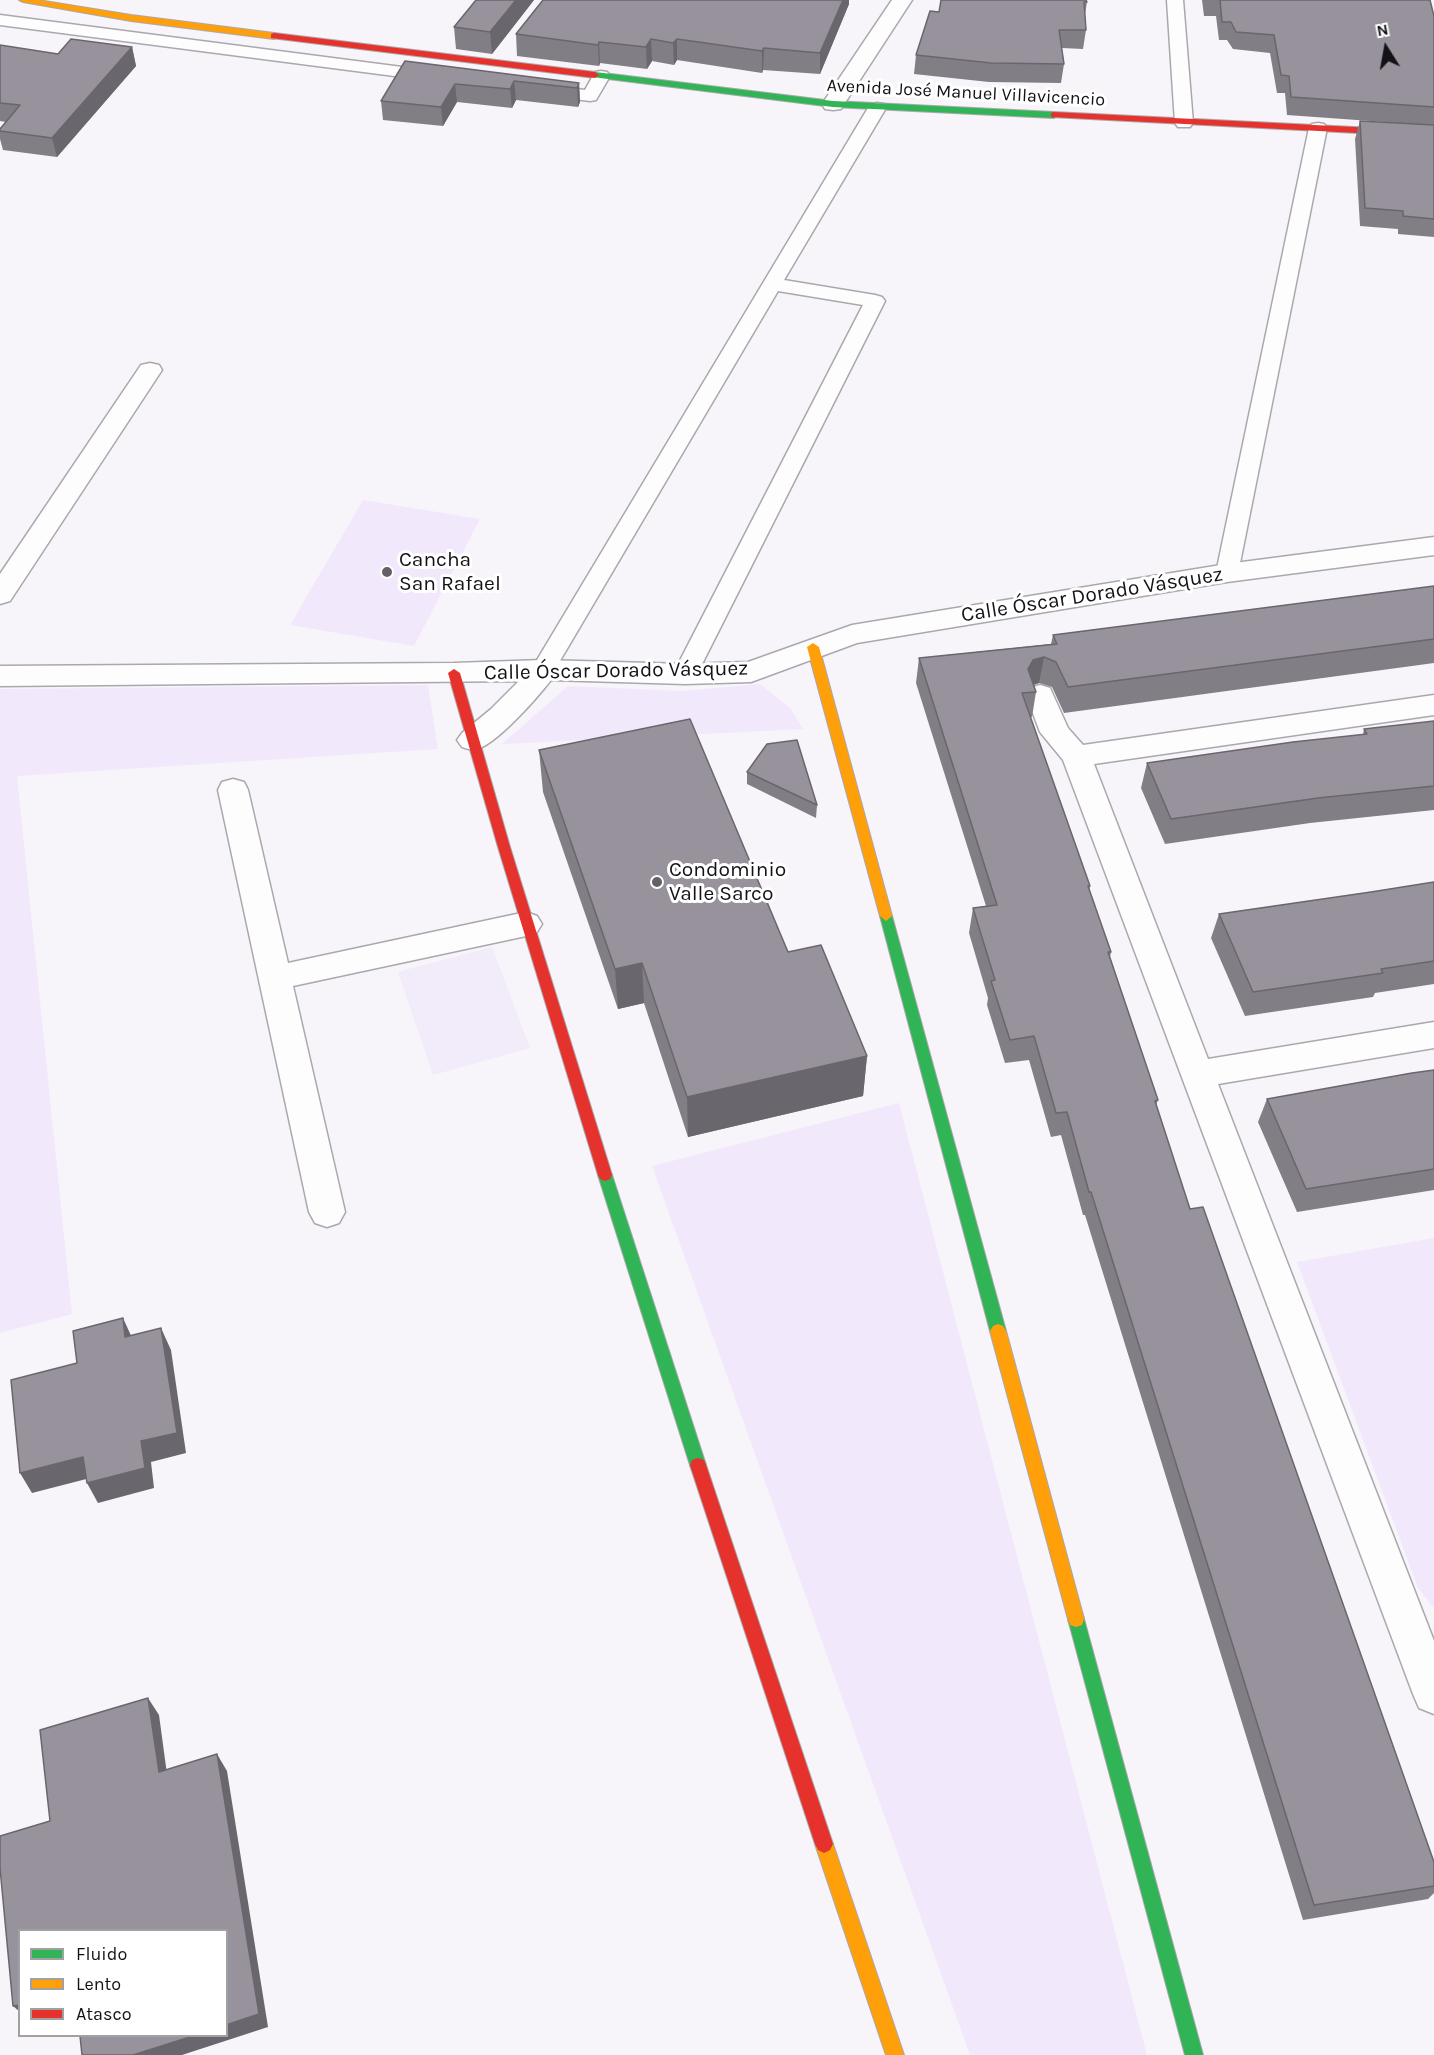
<!DOCTYPE html>
<meta charset="utf-8">
<style>
body{margin:0}
#map{position:relative;width:1434px;height:2055px;overflow:hidden;background:#f7f4fa;font-family:Karla,sans-serif}
canvas{display:block}
.legend{position:absolute;left:18px;top:1929px;width:210px;height:108px;box-sizing:border-box;background:#fff;border:2px solid #a1a0a2;margin:0;padding:8px 10px;list-style:none;font-size:18px;color:#141216}
.legend li{display:flex;align-items:center;gap:12px;height:30px}
.legend b{width:30px;border:2px solid #a1a0a2}
.north{position:absolute;left:1356px;top:18px;width:60px;height:60px;-webkit-text-stroke:4px #fff;paint-order:stroke;rotate:349deg;font-size:16px;font-weight:700;line-height:24px;text-align:center;color:#141216}
.north::after{content:'';display:block;margin:auto;width:21px;height:27px;background:#141216;clip-path:polygon(50% 0,100% 100%,50% 72%,0 100%)}
</style>
<div id="map">
<canvas width="1434" height="2055"></canvas>
<ul class="legend">
<li><b style="height:8px;background:#30b455"></b>Fluido</li>
<li><b style="height:8px;background:#ff9f0a"></b>Lento</li>
<li><b style="height:8px;background:#e5322d"></b>Atasco</li>
</ul>
<div class="north">N</div>
</div>
<script>
const c = document.querySelector('canvas').getContext('2d');
c.lineJoin = 'round';
function fillPath(path, color) { c.fillStyle = color; c.fill(path, 'evenodd'); }
function strokePath(path, color, width, dash) { c.strokeStyle = color; c.lineWidth = width; c.lineCap = dash ? 'butt' : 'round'; c.setLineDash(dash || []); c.stroke(path); }
function label(font, color, halo, rows, align = 'center') {
  c.font = font + ' Karla,sans-serif'; c.lineWidth = 6; c.setLineDash([]); c.textBaseline = 'middle'; c.strokeStyle = halo; c.fillStyle = color; for (const [text, x, y, turn = 0] of rows) {
    c.save(); c.translate(x, y); c.rotate((+turn || 0) * Math.PI / 180); c.textAlign = isNaN(turn) ? turn : align; if (halo) c.strokeText(text, 0, 0); c.fillText(text, 0, 0); c.restore();
  }
}
fillPath(new Path2D(`
 M 492,947 L 530,1048 L 433,1075 L 398,972 Z`), '#f2ebf9');
fillPath(new Path2D(`
 M 363,500 L 480,519 L 414,646 L 290,625 Z
 M 760,684 L 791,709 L 803,729 L 502,744 L 568,686 L 682,691 Z
 M 428,685 L 438,749 L 17,776 L 72,1314 L 0,1333 L 0,689 Z
 M 899,1103 L 1147,2055 L 970,2055 L 652,1166 Z
 M 1434,1238 L 1434,1608 L 1418,1588 L 1297,1262 Z`), '#f2e8fc');
const lane = new Path2D(`
 M 1167,0 L 1183,0 L 1193,123 L 1190,127 L 1178,127 L 1175,123 Z
 M 0,15 L 433,71 L 439,72 L 442,76 L 439,80 L 433,81 L 0,25 Z
 M 601,71 L 607,72 L 610,76 L 596,100 L 590,101 L 543,95 L 537,94 L 534,90 L 537,86 L 543,85 L 585,90 L 595,72 Z
 M 877,103 L 883,104 L 886,108 L 784,280 L 875,295 L 882,297 L 885,301 L 697,674 L 693,680 L 685,682 L 677,680 L 673,674 L 863,305 L 778,291 L 551,676 L 543,678 L 535,676 L 531,670 L 868,108 L 871,104 Z
 M 1318,123 L 1324,124 L 1327,128 L 1238,573 L 1235,578 L 1227,580 L 1219,578 L 1216,573 L 1309,128 L 1312,124 Z`);
const street = new Path2D(`
 M 892,0 L 912,0 L 841,109 L 833,110 L 825,109 L 822,104 Z
 M 150,363 L 159,365 L 162,370 L 10,601 L 0,604 L 0,574 L 141,365 Z
 M 1434,537 L 1434,555 L 1227,582 L 857,643 L 751,682 L 685,684 L 551,680 C 537,698 500,740 480,748 C 473,751 468,749 462,747 L 457,740 L 462,733 L 491,709 L 519,681 L 0,686 L 0,666 L 454,663 L 543,660 L 685,664 L 748,662 L 852,625 L 1227,564 Z
 M 1040,685 L 1050,688 L 1068,728 L 1083,745 L 1434,695 L 1434,715 L 1094,764 L 1208,1059 L 1434,1022 L 1434,1048 L 1218,1084 L 1434,1641 L 1434,1714 L 1419,1708 L 1413,1694 L 1063,760 L 1040,732 L 1026,695 L 1030,688 Z
 M 233,779 L 244,782 L 248,790 L 288,963 L 526,912 L 537,916 L 542,924 L 537,932 L 526,936 L 293,986 L 345,1212 L 339,1223 L 327,1227 L 315,1223 L 309,1212 L 218,790 L 222,782 Z`);
const fast = new Path2D(`
 M 595,72 L 833,101 L 1054,112 L 1058,115 L 1054,118 L 833,107 L 592,77 L 591,75 Z
 M 886,911 L 892,916 L 1006,1331 L 1003,1336 L 998,1338 L 993,1336 L 990,1331 L 880,916 Z
 M 605,1169 L 610,1171 L 612,1175 L 706,1465 L 704,1470 L 698,1472 L 692,1470 L 690,1465 L 598,1175 L 600,1171 Z
 M 1076,1611 L 1082,1613 L 1084,1619 L 1203,2055 L 1185,2055 L 1068,1619 L 1070,1613 Z`);
const slow = new Path2D(`
 M 19,0 L 38,0 L 131,15 L 274,33 L 278,36 L 274,39 L 131,21 L 23,2 Z
 M 813,643 L 819,647 L 892,916 L 886,921 L 880,916 L 807,647 Z
 M 998,1324 L 1003,1326 L 1006,1331 L 1084,1619 L 1082,1625 L 1076,1627 L 1070,1625 L 1068,1619 L 990,1331 L 993,1326 Z
 M 824,1835 L 830,1838 L 833,1844 L 904,2055 L 886,2055 L 815,1844 L 818,1838 Z`);
const jam = new Path2D(`
 M 274,33 L 595,72 L 599,75 L 595,78 L 271,38 L 271,34 Z
 M 1054,112 L 1434,131 L 1434,137 L 1051,117 L 1051,113 Z
 M 454,669 L 460,673 L 510,847 L 612,1175 L 610,1179 L 605,1181 L 600,1179 L 598,1175 L 498,847 L 448,673 Z
 M 698,1458 L 704,1460 L 706,1465 L 833,1844 L 830,1850 L 824,1853 L 818,1850 L 815,1844 L 690,1465 L 692,1460 Z`);
strokePath(lane, '#aaa8ac', 3);
strokePath(street, '#aaa8ac', 3);
strokePath(fast, '#aaa8ac', 2);
strokePath(slow, '#aaa8ac', 2);
strokePath(jam, '#aaa8ac', 2);
fillPath(lane, '#fefdfe');
fillPath(street, '#fefdfe');
fillPath(fast, '#30b455');
fillPath(slow, '#ff9f0a');
fillPath(jam, '#e5322d');
fillPath(new Path2D(`
 M 476,0 L 534,0 L 492,54 L 456,49 L 454,27 Z
 M 543,0 L 849,0 L 849,4 L 820,74 L 763,70 L 762,73 L 677,60 L 674,65 L 652,61 L 647,69 L 600,63 L 599,66 L 517,56 L 516,34 Z
 M 1202,0 L 1430,0 L 1434,16 L 1434,237 L 1398,234 L 1398,229 L 1360,226 L 1355,139 L 1360,121 L 1413,124 L 1287,115 L 1285,93 L 1277,93 L 1270,53 L 1233,49 L 1227,40 L 1219,40 L 1216,16 L 1204,16 Z
 M 1087,2 L 1085,14 L 1086,30 L 1083,49 L 1062,48 L 1064,64 L 1061,83 L 989,82 L 914,74 L 916,55 L 939,12 Z
 M 0,45 L 58,54 L 132,47 L 136,66 L 57,157 L 3,150 L 0,139 L 0,129 L 6,122 L 0,121 Z
 M 405,61 L 579,83 L 580,102 L 578,107 L 516,100 L 512,108 L 457,102 L 443,126 L 383,120 L 381,101 Z
 M 1434,586 L 1434,663 L 1064,713 L 1052,687 L 1039,683 L 1034,685 L 1036,692 L 1032,717 L 1030,717 L 1090,886 L 1089,891 L 1111,952 L 1110,957 L 1158,1100 L 1156,1105 L 1190,1209 L 1434,1862 L 1434,1893 L 1428,1899 L 1303,1920 L 1085,1215 L 1083,1215 L 1061,1135 L 1051,1137 L 1029,1060 L 1005,1063 L 987,1005 L 988,998 L 969,933 L 973,908 L 986,906 L 916,683 L 919,658 L 1051,644 L 1053,635 Z
 M 1434,721 L 1434,810 L 1310,823 L 1165,844 L 1141,788 L 1147,763 L 1363,735 L 1364,729 Z
 M 539,750 L 788,952 L 867,1056 L 863,1096 L 688,1137 L 644,1003 L 618,1009 L 543,792 Z
 M 747,772 L 817,805 L 816,818 L 747,784 Z
 M 1434,882 L 1434,984 L 1375,993 L 1373,997 L 1245,1016 L 1211,938 L 1219,914 L 1371,892 Z
 M 1434,1070 L 1434,1190 L 1297,1212 L 1258,1122 L 1267,1099 Z`), '#827e86');
fillPath(new Path2D(`
 M 516,0 L 534,0 L 492,54 L 490,32 Z
 M 843,0 L 849,0 L 849,4 L 820,74 L 820,53 Z
 M 651,39 L 652,61 L 647,69 L 646,47 Z
 M 677,39 L 677,60 L 674,65 L 673,43 Z
 M 599,42 L 600,63 L 599,66 L 598,45 Z
 M 132,47 L 136,66 L 57,157 L 52,138 Z
 M 764,48 L 763,70 L 762,73 L 762,51 Z
 M 514,81 L 516,100 L 512,108 L 510,89 Z
 M 579,83 L 580,102 L 578,107 L 577,88 Z
 M 455,84 L 457,102 L 443,126 L 441,107 Z
 M 1044,657 L 1039,683 L 1029,686 L 1024,694 L 1028,669 L 1033,660 Z
 M 642,963 L 644,1003 L 618,1009 L 615,969 Z
 M 867,1056 L 863,1096 L 688,1137 L 687,1097 Z
 M 123,1318 L 133,1340 L 125,1337 Z
 M 161,1328 L 171,1350 L 186,1453 L 151,1462 L 154,1488 L 98,1503 L 87,1483 L 141,1441 Z
 M 83,1457 L 94,1477 L 32,1493 L 20,1473 Z
 M 148,1698 L 159,1715 L 169,1789 L 159,1772 Z
 M 217,1754 L 227,1771 L 268,2027 L 182,2055 L 133,2055 L 193,2036 L 226,2036 Z
 M 20,2005 L 20,2012 L 13,2006 Z`), '#6a666d');
const building = new Path2D(`
 M 476,0 L 516,0 L 490,32 L 454,27 Z
 M 543,0 L 843,0 L 820,53 L 764,48 L 762,51 L 677,39 L 673,43 L 651,39 L 646,47 L 599,42 L 598,45 L 516,34 Z
 M 941,0 L 1086,0 L 1087,2 L 1084,2 L 1086,30 L 1059,30 L 1064,64 L 991,63 L 916,55 L 930,11 L 939,12 Z
 M 1220,0 L 1430,0 L 1434,16 L 1434,107 L 1291,97 L 1289,76 L 1281,75 L 1274,35 L 1236,32 L 1231,22 L 1222,22 Z
 M 71,39 L 132,47 L 52,138 L 0,131 L 0,129 L 20,105 L 0,103 L 0,45 L 58,54 Z
 M 405,61 L 579,83 L 577,88 L 514,81 L 510,89 L 455,84 L 441,107 L 381,101 Z
 M 1360,121 L 1434,125 L 1434,219 L 1403,216 L 1403,211 L 1365,208 Z
 M 1434,586 L 1434,639 L 1068,687 L 1056,662 L 1044,657 L 1033,660 L 1028,669 L 1036,692 L 1022,693 L 1090,886 L 1088,886 L 1111,952 L 1108,952 L 1158,1100 L 1155,1101 L 1190,1209 L 1203,1207 L 1434,1862 L 1434,1886 L 1314,1905 L 1091,1192 L 1089,1192 L 1067,1112 L 1056,1113 L 1034,1036 L 1010,1040 L 991,981 L 995,980 L 973,908 L 997,905 L 919,658 L 1057,644 L 1053,635 Z
 M 690,719 L 788,952 L 821,945 L 867,1056 L 687,1097 L 642,963 L 615,969 L 539,750 Z
 M 1434,721 L 1434,786 L 1318,798 L 1171,819 L 1147,763 L 1293,742 L 1367,734 L 1364,729 Z
 M 797,740 L 817,805 L 747,772 L 767,744 Z
 M 1434,882 L 1434,961 L 1381,969 L 1383,973 L 1253,992 L 1219,914 L 1371,892 Z
 M 1434,1070 L 1434,1169 L 1306,1189 L 1267,1099 L 1412,1073 Z
 M 123,1318 L 125,1337 L 161,1328 L 177,1433 L 141,1441 L 145,1468 L 87,1483 L 83,1457 L 20,1473 L 11,1380 L 77,1363 L 73,1331 Z
 M 148,1698 L 159,1772 L 217,1754 L 259,2014 L 226,2025 L 226,1930 L 20,1930 L 20,2005 L 13,2006 L 0,1868 L 0,1836 L 50,1821 L 40,1730 Z
 M 80,2036 L 193,2036 L 133,2055 L 82,2055 Z`);
fillPath(building, '#97929c');
strokePath(building, '#6a666d', 1.5);
for (const [x, y, r, color] of [
 [387,572,6,"#636166"],
 [657,882,6,"#636166"]
]) { const dot = new Path2D(); dot.arc(x, y, r, 0, 2 * Math.PI); c.fillStyle = color; c.fill(dot); strokePath(dot, '#fff', 2); }
label('18px', '#141216', '#fff', [
 ["Avenida José Manuel Villavicencio",966,93,3]
]);
label('21px', '#141216', '#fff', [
 ["Cancha",399,560],
 ["San Rafael",399,584],
 ["Condominio",669,870],
 ["Valle Sarco",669,894]
], 'left');
label('21px', '#141216', '#fff', [
 ["Calle Óscar Dorado Vásquez",1092,595,-9],
 ["Calle Óscar Dorado Vásquez",616,671,-1]
]);
</script>
